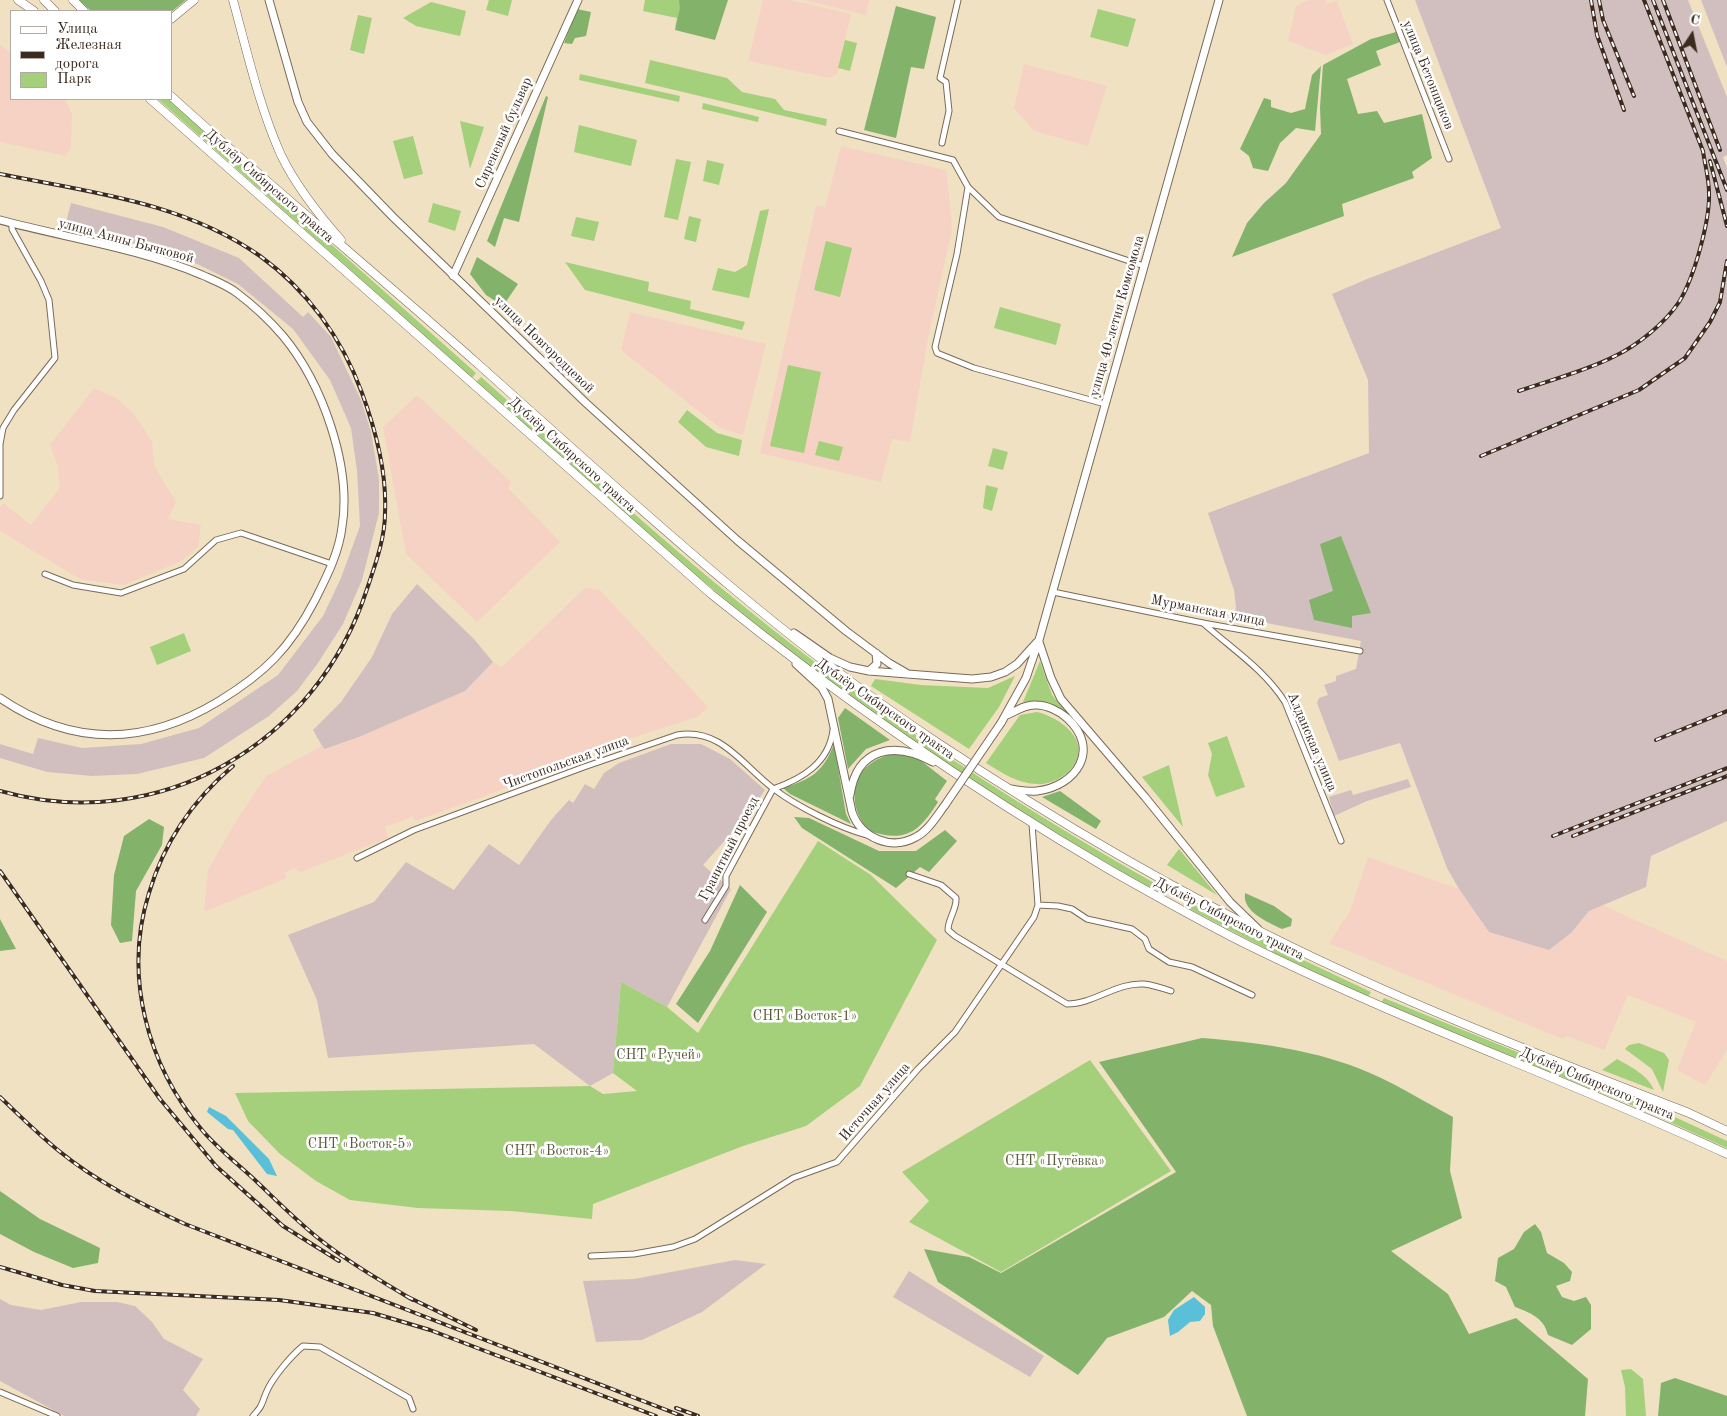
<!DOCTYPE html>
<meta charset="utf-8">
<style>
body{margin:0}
#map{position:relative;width:1727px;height:1416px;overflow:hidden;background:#f0e1c3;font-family:"Old Standard TT",serif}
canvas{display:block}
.legend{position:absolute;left:10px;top:10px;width:162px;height:90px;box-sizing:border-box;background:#fff;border:1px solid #b1aaa5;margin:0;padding:6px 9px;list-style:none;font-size:15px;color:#3b2a1e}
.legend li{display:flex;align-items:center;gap:10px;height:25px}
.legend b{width:25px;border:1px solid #b1aaa5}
.north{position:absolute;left:1667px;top:10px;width:50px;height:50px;-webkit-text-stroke:4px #fff;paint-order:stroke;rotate:11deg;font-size:14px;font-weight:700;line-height:20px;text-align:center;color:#3b2a1e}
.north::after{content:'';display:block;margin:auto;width:18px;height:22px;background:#3b2a1e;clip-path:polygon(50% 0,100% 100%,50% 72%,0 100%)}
</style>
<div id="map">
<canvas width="1727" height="1416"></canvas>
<ul class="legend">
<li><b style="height:6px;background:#fff"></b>Улица</li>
<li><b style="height:6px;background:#3b2a1e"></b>Железная дорога</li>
<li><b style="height:14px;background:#a4cf7b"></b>Парк</li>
</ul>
<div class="north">С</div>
</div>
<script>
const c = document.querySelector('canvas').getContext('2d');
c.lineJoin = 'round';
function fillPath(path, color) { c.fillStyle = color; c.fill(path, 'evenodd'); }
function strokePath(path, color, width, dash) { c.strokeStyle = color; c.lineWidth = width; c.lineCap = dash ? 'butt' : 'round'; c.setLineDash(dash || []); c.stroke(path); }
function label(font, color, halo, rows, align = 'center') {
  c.font = font + ' "Old Standard TT",serif'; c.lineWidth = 5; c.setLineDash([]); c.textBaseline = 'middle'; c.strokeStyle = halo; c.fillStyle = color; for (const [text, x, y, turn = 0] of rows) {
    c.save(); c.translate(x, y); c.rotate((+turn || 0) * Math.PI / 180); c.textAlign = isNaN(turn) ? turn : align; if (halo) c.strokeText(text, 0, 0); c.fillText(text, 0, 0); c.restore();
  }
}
fillPath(new Path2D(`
 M 763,0 L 790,0 L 851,14 L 837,74 L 830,78 L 748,61 Z
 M 804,0 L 869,0 L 866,15 Z
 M 1309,0 L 1325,0 L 1327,4 L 1337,1 L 1353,44 L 1326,55 L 1288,41 L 1296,6 Z
 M 0,45 L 11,53 L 11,99 L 65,99 L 72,114 L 71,147 L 66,156 L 0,142 Z
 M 1024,64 L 1107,86 L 1088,146 L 1034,131 L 1014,108 Z
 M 841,146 L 946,170 L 950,204 L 952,230 L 928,338 L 910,442 L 892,439 L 881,482 L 760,453 L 816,206 L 825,207 Z
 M 630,312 L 766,344 L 743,435 L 720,428 L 621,350 Z
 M 94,388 L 116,398 L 132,412 L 144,429 L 152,442 L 154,465 L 176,502 L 168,519 L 201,525 L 198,547 L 181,561 L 124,585 L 80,579 L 0,531 L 0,508 L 3,503 L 31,525 L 60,488 L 57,464 L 50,445 Z
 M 417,395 L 511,482 L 508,488 L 560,542 L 477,622 L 406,554 L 383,427 Z
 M 585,588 L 600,590 L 708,707 L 697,717 L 584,753 L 574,761 L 480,798 L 415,821 L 413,816 L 399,822 L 385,827 L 388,838 L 300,872 L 294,868 L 284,873 L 287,878 L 206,911 L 204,909 L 208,870 L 236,821 L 266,776 L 322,746 L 326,749 L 359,737 L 465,691 L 493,662 L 502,667 Z
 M 1368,857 L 1459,889 L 1489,932 L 1572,932 L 1589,911 L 1602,905 L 1727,961 L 1727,1050 L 1705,1085 L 1677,1070 L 1696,1022 L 1628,995 L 1604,1050 L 1567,1036 L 1563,1039 L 1329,943 L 1350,911 Z`), '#f6d2c5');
fillPath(new Path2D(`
 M 1415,0 L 1688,0 L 1727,97 L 1727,155 L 1723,157 L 1727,168 L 1727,821 L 1651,856 L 1646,887 L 1589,911 L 1572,932 L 1549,950 L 1489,932 L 1459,889 L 1447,868 L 1400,743 L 1339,761 L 1317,703 L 1319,698 L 1328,695 L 1324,685 L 1336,681 L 1336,676 L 1356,669 L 1361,641 L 1235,617 L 1236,607 L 1234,590 L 1208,513 L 1369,453 L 1368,380 L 1332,294 L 1367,279 L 1501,228 Z
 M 1701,0 L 1727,0 L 1727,67 Z
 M 71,203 L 163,227 L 239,258 L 303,317 L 308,312 L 331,337 L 361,400 L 371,432 L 379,479 L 379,513 L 362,580 L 343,624 L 318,663 L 297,691 L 269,716 L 204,758 L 137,774 L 92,776 L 47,772 L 0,758 L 0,744 L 33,754 L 38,738 L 82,748 L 141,744 L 199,728 L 278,675 L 323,616 L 341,578 L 360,526 L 357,471 L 351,428 L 330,380 L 293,329 L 238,284 L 193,262 L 172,253 L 65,226 Z
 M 417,584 L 474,639 L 493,662 L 465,691 L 359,737 L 325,749 L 322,746 L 313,730 L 341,702 L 372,657 L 392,614 Z
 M 671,744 L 701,744 L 730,759 L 765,790 L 747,816 L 703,865 L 731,889 L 667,1007 L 621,982 L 613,1073 L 590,1086 L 534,1044 L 328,1058 L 317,1000 L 288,935 L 374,902 L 406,862 L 454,890 L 489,844 L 519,865 L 551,820 L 569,800 L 573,803 L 585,784 L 594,789 L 604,773 L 619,763 Z
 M 1408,779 L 1411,787 L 1367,801 L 1334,816 L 1329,797 L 1351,790 L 1353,795 Z
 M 735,1260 L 766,1264 L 702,1312 L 642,1340 L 596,1342 L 583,1281 L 634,1279 Z
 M 909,1271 L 1044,1356 L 1030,1377 L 893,1297 Z
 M 0,1299 L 11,1305 L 41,1310 L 81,1302 L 117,1302 L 135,1306 L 152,1322 L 164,1339 L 203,1359 L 183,1390 L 200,1409 L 196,1416 L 64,1416 L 0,1381 Z`), '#d1bfbf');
fillPath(new Path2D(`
 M 489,0 L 512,0 L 508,16 L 486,10 Z
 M 645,0 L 689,0 L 675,28 L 677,18 L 643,11 Z
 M 431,2 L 466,11 L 460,36 L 416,26 L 403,18 Z
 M 1098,9 L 1136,19 L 1128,47 L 1090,37 Z
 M 358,15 L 372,18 L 364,54 L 350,50 Z
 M 845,40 L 857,43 L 850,71 L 838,68 Z
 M 650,60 L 727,78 L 742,92 L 775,99 L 784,110 L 827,119 L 826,126 L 645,83 Z
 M 580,74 L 680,96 L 679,102 L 579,80 Z
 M 158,99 L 168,99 L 476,373 L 472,378 Z
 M 703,103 L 759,117 L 758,122 L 702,109 Z
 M 460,121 L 484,127 L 470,169 Z
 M 579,125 L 637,140 L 631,166 L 574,152 Z
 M 413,136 L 423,174 L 404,179 L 393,141 Z
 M 676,159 L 691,162 L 678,220 L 664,217 Z
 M 707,160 L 724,164 L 719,185 L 703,181 Z
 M 433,203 L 461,211 L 455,231 L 428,222 Z
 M 769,209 L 749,298 L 712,290 L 718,268 L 735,272 L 747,265 L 760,211 Z
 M 689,216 L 701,219 L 696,242 L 684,239 Z
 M 576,217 L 599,222 L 594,241 L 571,236 Z
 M 826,241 L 852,248 L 840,297 L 814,290 Z
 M 565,262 L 649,282 L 648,291 L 691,301 L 690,309 L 745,322 L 742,330 L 585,290 Z
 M 1000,307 L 1061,324 L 1056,345 L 994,328 Z
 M 788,365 L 821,372 L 804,453 L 770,446 Z
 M 481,377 C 569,455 655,535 747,609 C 875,713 1013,803 1156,884 L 1153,889 C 1000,803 856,707 720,595 C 636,527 558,453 476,382 Z
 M 687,410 L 717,433 L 742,440 L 739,456 L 706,447 L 678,422 Z
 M 819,441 L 843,447 L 839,461 L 815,455 Z
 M 993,448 L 1008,452 L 1003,470 L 988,466 Z
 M 986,485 L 998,488 L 992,511 L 983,508 Z
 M 184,633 L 191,651 L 157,665 L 150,647 Z
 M 1040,661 L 1052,695 L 1071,717 C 1055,706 1043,699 1023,702 Z
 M 1015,676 L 999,707 L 969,749 L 871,686 L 875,679 L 921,685 L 988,688 Z
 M 1037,712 C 1053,716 1074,728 1078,745 C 1083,767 1056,786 1036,784 C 1017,783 1002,773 986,763 L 1020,715 Z
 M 1227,736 L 1245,787 L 1216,797 L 1208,775 L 1212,754 L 1208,743 Z
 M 1169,765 L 1183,827 L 1142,777 Z
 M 818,841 L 871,875 L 937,940 L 860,1086 L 806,1126 L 743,1146 L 593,1204 L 592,1219 L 511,1211 L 418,1208 L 350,1200 L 316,1181 L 280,1154 L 248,1121 L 235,1093 L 590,1086 L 603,1094 L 637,1091 L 613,1073 L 621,982 L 667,1007 L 698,1033 Z
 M 1179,849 L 1217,895 L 1167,865 Z
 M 1186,901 L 1282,950 L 1371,992 L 1368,997 L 1278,955 L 1184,906 Z
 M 1384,998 L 1653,1107 L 1727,1141 L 1727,1148 L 1641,1109 L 1381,1003 Z
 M 1639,1043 L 1664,1053 L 1669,1060 L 1663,1092 L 1652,1069 L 1625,1049 L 1629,1045 Z
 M 1617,1059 C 1631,1067 1648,1075 1654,1090 L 1602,1070 Z
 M 1090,1060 L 1171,1171 L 1001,1272 L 909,1222 L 929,1201 L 902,1172 Z
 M 1631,1369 L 1643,1379 L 1646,1416 L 1626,1416 L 1625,1387 L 1621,1370 Z`), '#a4cf7b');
fillPath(new Path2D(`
 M 79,0 L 186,0 L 171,12 L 91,11 Z
 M 679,0 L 728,0 L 715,40 L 675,30 L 680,8 Z
 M 896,6 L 936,17 L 924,69 L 911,67 L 896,138 L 864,130 Z
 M 577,9 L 591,12 L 586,36 L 575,38 L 572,44 L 564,43 Z
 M 1396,32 L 1400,42 L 1376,51 L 1381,65 L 1347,79 L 1358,114 L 1377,111 L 1384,123 L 1422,114 L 1432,158 L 1412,172 L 1414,178 L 1342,204 L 1344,216 L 1232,257 L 1247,223 L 1264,203 L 1286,183 L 1321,134 L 1320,107 L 1323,65 L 1371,39 Z
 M 1321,66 L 1315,131 L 1296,128 L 1280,143 L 1268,171 L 1253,168 L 1249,156 L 1240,149 L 1264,98 L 1271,100 L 1271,107 L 1291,113 L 1305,109 L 1312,75 Z
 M 546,96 L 548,97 L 519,222 L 504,218 L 495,247 L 487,241 Z
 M 477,257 L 518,284 L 503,306 L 486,295 L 470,274 Z
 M 1341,536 L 1371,613 L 1352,616 L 1352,628 L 1314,620 L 1309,600 L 1333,591 L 1320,544 Z
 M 845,708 L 890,740 L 866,749 L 848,769 L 838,718 Z
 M 834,744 L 846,814 L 851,824 L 790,794 L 783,788 C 812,779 823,772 834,744 Z
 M 893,754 L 915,756 L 947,781 L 935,799 L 938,802 C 919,832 906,843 869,831 C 843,801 853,762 893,754 Z
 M 1060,791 L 1101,821 L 1096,829 L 1042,797 Z
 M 794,817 L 809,818 L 879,851 L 916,851 L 945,830 L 957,841 L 929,872 L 920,867 L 896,888 L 802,828 Z
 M 149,819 L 164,827 L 162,845 L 136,891 L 132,941 L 120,943 L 111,925 L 114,875 L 124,836 Z
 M 740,885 L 767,912 L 698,1023 L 676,1004 L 710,951 Z
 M 1245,893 L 1274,906 L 1292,919 L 1291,926 L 1282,929 C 1268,922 1242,912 1245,893 Z
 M 0,919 L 1,921 L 16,949 L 0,951 Z
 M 1202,1038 C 1255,1042 1308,1049 1358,1068 C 1390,1080 1423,1101 1453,1117 L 1450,1171 L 1462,1218 L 1391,1251 L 1448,1294 L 1469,1334 L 1516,1318 L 1588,1379 L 1585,1416 L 1247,1416 L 1213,1326 L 1211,1305 L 1192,1291 L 1164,1317 L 1107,1338 L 1078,1375 L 938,1282 L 924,1249 L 969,1257 L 1001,1273 L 1176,1172 L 1099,1062 Z
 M 0,1191 L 40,1219 L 100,1248 L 98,1263 L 73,1268 L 34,1252 L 0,1234 Z
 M 1535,1224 L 1541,1232 L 1547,1253 L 1564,1263 L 1572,1272 L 1570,1281 L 1556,1286 L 1562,1297 L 1574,1301 L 1586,1297 L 1591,1305 L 1591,1329 L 1572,1345 L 1548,1335 C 1544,1318 1531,1313 1515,1307 L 1506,1287 L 1495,1281 L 1498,1258 L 1514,1249 L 1524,1232 Z
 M 1675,1378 L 1727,1396 L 1727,1416 L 1658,1416 L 1661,1383 Z`), '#83b26b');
fillPath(new Path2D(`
 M 209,1107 L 226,1116 L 269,1159 L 277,1176 L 267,1174 L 233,1130 L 228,1129 L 207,1112 Z
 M 1194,1297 L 1205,1307 L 1205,1314 L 1200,1321 L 1190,1322 L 1178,1332 L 1170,1336 L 1168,1320 L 1174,1310 Z`), '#5abfd8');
const street = new Path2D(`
 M 1387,0 L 1449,159
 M 839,131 L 953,160 L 968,187 L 999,217 L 1144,266
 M 942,143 L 949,111 L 946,82 L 940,78 L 958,0
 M 968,187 L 957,254 L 935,347 L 937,353 L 974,368 L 1105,404
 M 0,496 L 0,444 L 3,428 L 14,410 L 55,358 L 49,300 L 41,281 L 12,229 L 12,223
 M 45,574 L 73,585 L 121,593 L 184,569 L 216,540 L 241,533 L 332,564
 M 1053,592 L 1203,623 L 1360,651
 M 1203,623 C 1232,649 1264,669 1285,702 L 1341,841
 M 773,789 C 802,779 829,763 833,730
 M 357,858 L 414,830 L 584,767 L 677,735 C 721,727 743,766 774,789 C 796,806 840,828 867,835
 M 909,874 L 941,885 L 956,898 C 957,909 948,919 948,930 L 955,936 L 1067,1004 C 1094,1004 1117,982 1144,984 C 1153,985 1162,988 1171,991
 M 1038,905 L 1058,906 L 1072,909 L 1087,919 L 1132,929 L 1145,939 L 1149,949 L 1169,962 L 1192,967 L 1252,995
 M 705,920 L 726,886 L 726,876 L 773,789
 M 591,1256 L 634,1254 L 673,1247 L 695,1239 L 793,1178 L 837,1162 L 918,1069 L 955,1032 L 1034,917 L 1038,905 L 1032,824
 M 0,1392 L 57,1416
 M 253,1416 C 263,1405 261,1405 266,1393 C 272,1378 291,1356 303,1346 L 320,1347 L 409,1398 L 413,1409`);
const secondary = new Path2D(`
 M 269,0 L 298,102 L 307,122 L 332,154 L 393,217 L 586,403 L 737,540 L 846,631 L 889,663 L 908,674
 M 0,220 C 67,238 138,248 202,275 C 213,280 227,285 237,293 C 253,305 270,321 283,336 C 322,383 352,466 342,527 C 339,553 326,578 315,600 C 290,648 265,673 219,701 C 145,746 72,747 0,698
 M 453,276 L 578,0
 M 794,633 L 830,658 L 850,667 L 869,671 L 972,679 L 991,677 L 1005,672 L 1017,664 L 1037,642
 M 1039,642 L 1051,678 L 1061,699 L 1145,797 L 1230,902 L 1258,929
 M 796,664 L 822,688 L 828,699 L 852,812 C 861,838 891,851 916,837 C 928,831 936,817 945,805
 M 869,671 L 877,664 L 876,653
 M 1007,715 C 1016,711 1026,704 1036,705 C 1047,705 1059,711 1067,718 C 1101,749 1077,786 1037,791 C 1028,792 1019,790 1010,789
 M 1001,723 L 1026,678 L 1039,640 L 1219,0
 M 850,795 C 857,747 895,741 933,762`);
const primary = new Path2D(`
 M 18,0 L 34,11
 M 44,0 L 55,11
 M 73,0 L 84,11
 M 233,0 C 247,51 259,106 281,155 C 296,186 318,214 341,240
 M 171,19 L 194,0
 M 171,96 C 272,188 377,274 478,364 C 625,495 771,632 935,741 C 1051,818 1171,889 1296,949 C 1424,1011 1557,1062 1689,1113 L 1727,1131
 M 150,99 L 711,594 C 837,696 970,788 1110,870 C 1158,897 1205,924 1254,948 C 1409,1024 1571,1081 1727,1154`);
strokePath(street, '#7a6a58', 7);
strokePath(secondary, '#7a6a58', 9);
strokePath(primary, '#7a6a58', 9);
strokePath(street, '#fff', 5);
strokePath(secondary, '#fff', 7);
strokePath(primary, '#fff', 8);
const rail = new Path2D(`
 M 1591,0 L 1597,35 L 1624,110
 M 1599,0 L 1603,20 L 1634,96
 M 1653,0 L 1727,190
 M 1663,0 L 1720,150
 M 1710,161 L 1727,226
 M 0,174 C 89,192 183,202 260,256 C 307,290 342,338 362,393 C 376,431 387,472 385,513 C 385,539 375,565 367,589 C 317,744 159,836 0,791
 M 1519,391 C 1550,380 1586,371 1615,356 C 1638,345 1665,323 1679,302 C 1694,278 1710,221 1709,193 C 1709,179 1705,165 1703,151 L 1644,0
 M 1481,456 L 1639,390 L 1685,358 L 1710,322 L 1720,302 L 1727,261
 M 1656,740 L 1727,711
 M 233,766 C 193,800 164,842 149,893 C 123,975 147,1065 202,1130 C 218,1149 239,1165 257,1182 C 277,1201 297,1221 318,1238 C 348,1262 381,1281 413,1300
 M 1553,836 L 1727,768
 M 1573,836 L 1727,776
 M 0,871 L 160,1099 L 216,1166 L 283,1226 L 339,1261
 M 0,1097 C 19,1115 38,1134 59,1151 C 97,1182 141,1204 185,1224 L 682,1416
 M 0,1267 L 62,1285 L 95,1291 L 279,1300 L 373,1313 L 430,1330 L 656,1416
 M 408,1297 L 476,1330
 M 676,1408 L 698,1416`);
strokePath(rail, '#3b2a1e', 4);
strokePath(rail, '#fff', 2, [5.5]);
const secondaryBridge = new Path2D(`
 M 945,805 L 1001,723`);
strokePath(secondaryBridge, '#7a6a58', 9, []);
strokePath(secondaryBridge, '#fff', 7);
label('14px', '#3b2a1e', '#fff', [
 ["улица Бетонщиков",1428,75,68],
 ["Сиреневый бульвар",504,133,-66],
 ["Дублёр Сибирского тракта",269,186,41],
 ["улица Анны Бычковой",126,241,15],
 ["улица 40-летия Комсомола",1117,316,-74],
 ["улица Новгородцевой",544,345,44],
 ["Дублёр Сибирского тракта",572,455,42],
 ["Мурманская улица",1208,611,11],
 ["Дублёр Сибирского тракта",885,709,35],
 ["Алданская улица",1312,742,67],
 ["Чистопольская улица",566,763,-20],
 ["Гранитный проезд",729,849,-63],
 ["Дублёр Сибирского тракта",1229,919,27],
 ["Дублёр Сибирского тракта",1597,1084,23],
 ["Источная улица",875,1102,-49]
]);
label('14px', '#5a5c3a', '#fff', [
 ["СНТ «Восток-1»",805,1016],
 ["СНТ «Ручей»",659,1055],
 ["СНТ «Восток-5»",360,1144],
 ["СНТ «Восток-4»",557,1151],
 ["СНТ «Путёвка»",1055,1161]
]);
</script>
